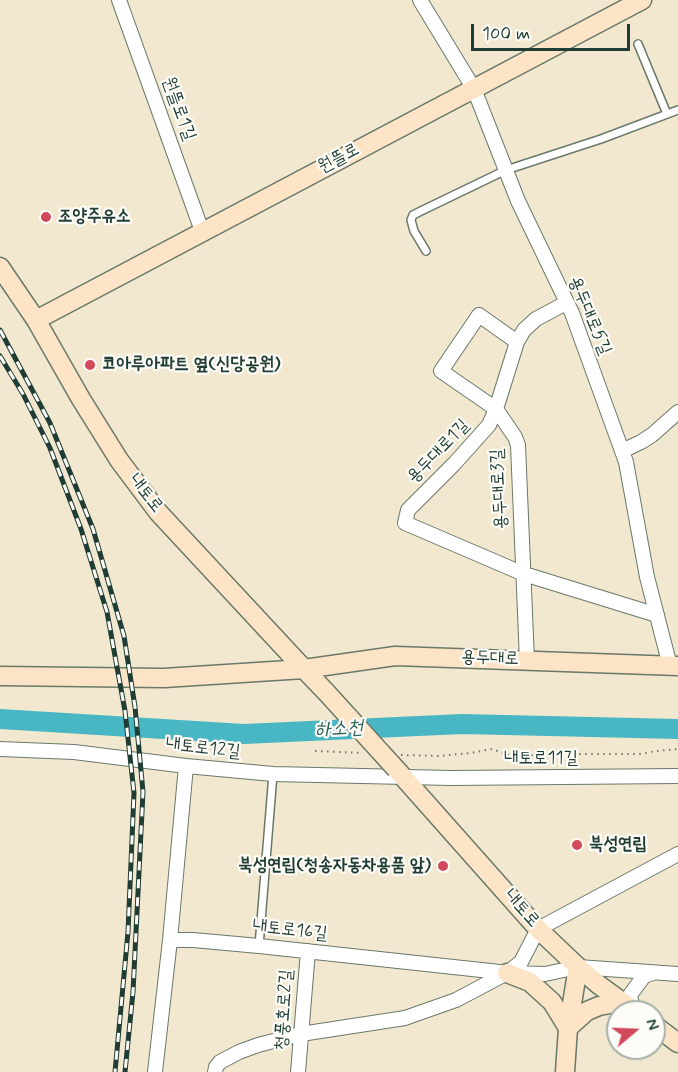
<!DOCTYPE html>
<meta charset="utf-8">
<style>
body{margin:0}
#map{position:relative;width:678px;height:1072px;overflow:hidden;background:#f2e8cf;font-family:Mynerve,sans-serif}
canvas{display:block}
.north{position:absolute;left:606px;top:1000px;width:60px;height:60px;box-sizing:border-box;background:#fdfcf7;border:2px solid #a4b0a9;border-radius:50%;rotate:71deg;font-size:16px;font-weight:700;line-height:24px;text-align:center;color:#1f3d34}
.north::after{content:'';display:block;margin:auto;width:21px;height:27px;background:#d1495b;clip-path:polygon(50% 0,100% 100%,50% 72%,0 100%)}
.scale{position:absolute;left:471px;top:24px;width:159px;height:27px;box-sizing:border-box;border:3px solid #1f3d34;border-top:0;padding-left:8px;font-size:18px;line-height:21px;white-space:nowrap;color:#1f3d34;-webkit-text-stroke:4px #fdfcf7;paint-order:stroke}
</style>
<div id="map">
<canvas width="678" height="1072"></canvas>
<div class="north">N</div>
<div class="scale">100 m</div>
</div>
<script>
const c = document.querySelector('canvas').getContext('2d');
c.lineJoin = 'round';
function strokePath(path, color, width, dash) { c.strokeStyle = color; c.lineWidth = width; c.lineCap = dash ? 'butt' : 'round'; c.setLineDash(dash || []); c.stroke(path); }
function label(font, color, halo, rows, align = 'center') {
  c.font = font + ' Mynerve,"Poor Story",sans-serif'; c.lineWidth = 4.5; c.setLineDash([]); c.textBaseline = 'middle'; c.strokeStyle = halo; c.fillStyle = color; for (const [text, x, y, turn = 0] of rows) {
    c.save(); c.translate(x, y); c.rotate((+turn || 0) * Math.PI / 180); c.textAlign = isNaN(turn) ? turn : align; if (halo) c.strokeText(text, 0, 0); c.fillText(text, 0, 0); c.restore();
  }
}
strokePath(new Path2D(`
 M 0,719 L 244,734 L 462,724 L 678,729`), '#49b7c3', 20);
const lane = new Path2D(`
 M 638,44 L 667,114
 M 426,251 L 414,231 L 411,220 L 413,215 L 421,211 L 506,170 L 601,139 L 678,110
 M 259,946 L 273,774`);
const street = new Path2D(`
 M 119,0 L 202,231
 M 420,0 L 474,89 L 518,201 L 572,313 L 626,462 L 647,577 L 670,666
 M 566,303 L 536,319 L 524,330 L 517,342 L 496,409 L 489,425 L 454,464 L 408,510 L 405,523 L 524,574 L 657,615
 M 517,342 L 479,315 L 441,371 L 496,409 L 515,437 L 518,445 L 527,661
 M 622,451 L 641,442 L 652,435 L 678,412
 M 0,749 L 74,752 L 186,766 L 273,774 L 451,778 L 678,776
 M 186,766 L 170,940 L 193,940 L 259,946 L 509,973 L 545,974 L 578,967 L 678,974
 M 633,1010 L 630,995 L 644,976 L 653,973
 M 155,1072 L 170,940
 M 215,1072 L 216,1067 L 220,1062 L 239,1052 L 258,1045 L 301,1034 L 405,1018 L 456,1000 L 507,973 L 521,962 L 538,929 L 678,854
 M 298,1072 L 308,951`);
const secondary = new Path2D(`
 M 0,267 L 36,320 L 81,399 L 119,460 L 158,512 L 304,669 L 326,692
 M 36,320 L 642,0
 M 0,676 L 164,678 L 304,669 L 395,656 L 678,666
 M 396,769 L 538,929 L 578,967 L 568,1028 L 565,1072
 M 578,967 L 599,985 L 636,1012
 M 507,973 L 530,982 L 552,1002 L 568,1028 L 587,1011 L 599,1006 L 622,1002
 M 654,1025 L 678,1043`);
strokePath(lane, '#69796a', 10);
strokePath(street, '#69796a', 16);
strokePath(secondary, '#69796a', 21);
strokePath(new Path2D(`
 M 315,751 L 363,753
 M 401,755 L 440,756 L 470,753 L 492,749 L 512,756 L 561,754 L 639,754 L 656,751 L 678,749`), '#69796a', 2, [1.5, 4.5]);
strokePath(lane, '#fff', 7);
strokePath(street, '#fff', 14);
strokePath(secondary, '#fee4c6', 18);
const rail = new Path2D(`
 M 0,330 L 50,423 L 93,529 L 124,636 L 135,707 L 143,792 L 133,992 L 125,1072
 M 0,356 L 23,394 L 50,448 L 81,529 L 107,612 L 125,711 L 134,793 L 128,932 L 115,1072`);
strokePath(rail, '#1f3d34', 5);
strokePath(rail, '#fdfcf7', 3, [9]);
const secondaryBridge = new Path2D(`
 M 326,692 L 396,769`);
strokePath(secondaryBridge, '#69796a', 21, []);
strokePath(secondaryBridge, '#fee4c6', 18);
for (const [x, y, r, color] of [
 [46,217,6,"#d1495b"],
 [90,365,6,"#d1495b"],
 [577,845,6,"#d1495b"],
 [443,866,6,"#d1495b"]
]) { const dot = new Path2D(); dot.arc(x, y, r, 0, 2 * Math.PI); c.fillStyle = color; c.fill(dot); strokePath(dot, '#fdfcf7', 2); }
label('18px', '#1f3d34', '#fdfcf7', [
 ["원뜰로1길",178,109,70],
 ["원뜰로",339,159,-28],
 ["용두대로5길",589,316,67],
 ["용두대로1길",439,452,-46],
 ["용두대로3길",500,489,-93],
 ["내토로",145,494,51],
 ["용두대로",490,659,2],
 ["내토로12길",203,749,6],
 ["내토로11길",541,759],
 ["내토로",521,909,48],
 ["내토로16길",290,931,6],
 ["청풍호로2길",285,1010,-86]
]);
label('bold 18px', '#1f3d34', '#fdfcf7', [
 ["조양주유소",58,217],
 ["코아루아파트 옆(신당공원)",102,365],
 ["북성연립",589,845],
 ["북성연립(청송자동차용품 앞)",431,866,"right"]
], 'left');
label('italic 20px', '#2c625f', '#fdfcf7', [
 ["하소천",339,730,-3]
]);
</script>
